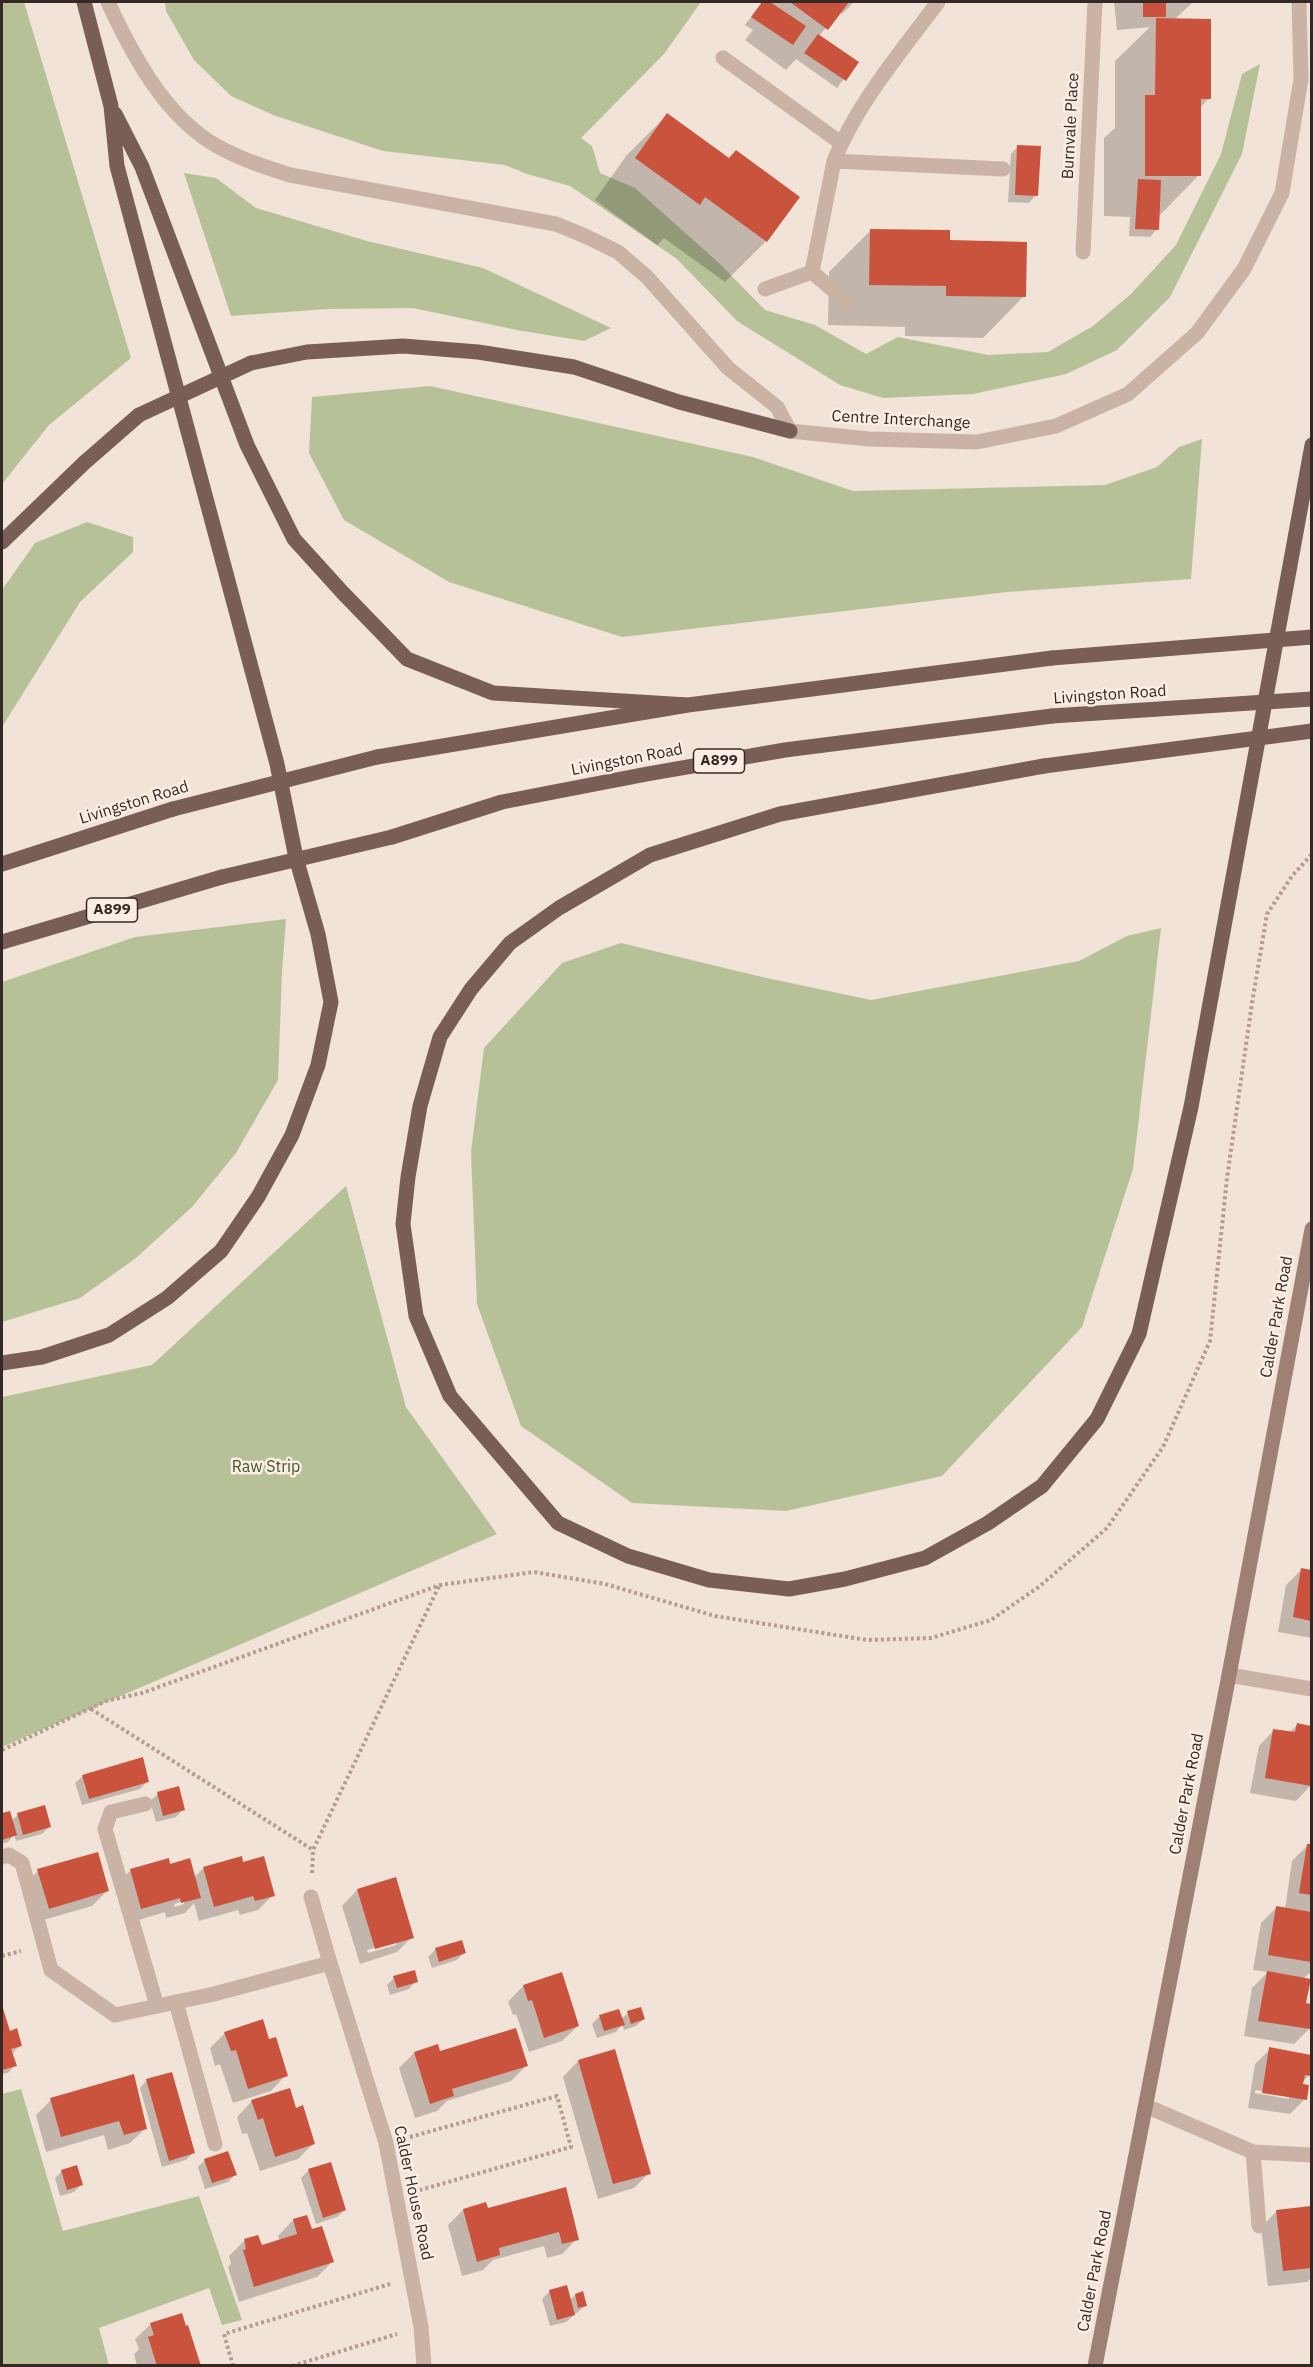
<!DOCTYPE html>
<style>
body{margin:0}
#map{position:relative;width:1313px;height:2367px;overflow:hidden;background:#f2e3d8;font-family:"IBM Plex Sans",sans-serif}
canvas{display:block}
.frame{position:absolute;inset:0;border:3px solid #352926;pointer-events:none}
</style>
<div id="map">
<canvas width="1313" height="2367"></canvas>
<div class="frame"></div>
</div>
<script>
const c = document.querySelector('canvas').getContext('2d');
c.lineJoin = 'round';
function fillPath(path, color) { c.fillStyle = color; c.fill(path, 'evenodd'); }
function strokePath(path, color, width, dash) { c.strokeStyle = color; c.lineWidth = width; c.lineCap = dash ? 'butt' : 'round'; c.setLineDash(dash || []); c.stroke(path); }
function label(font, color, halo, rows, align = 'center') {
  c.font = font + ' "IBM Plex Sans",sans-serif'; c.lineWidth = 5; c.setLineDash([]); c.textBaseline = 'middle'; c.strokeStyle = halo; c.fillStyle = color; for (const [text, x, y, turn = 0] of rows) {
    c.save(); c.translate(x, y); c.rotate((+turn || 0) * Math.PI / 180); c.textAlign = isNaN(turn) ? turn : align; if (halo) c.strokeText(text, 0, 0); c.fillText(text, 0, 0); c.restore();
  }
}
fillPath(new Path2D(`
 M 2,2 L 24,2 L 131,358 L 49,425 L 2,484 Z
 M 165,2 L 701,2 L 664,54 L 581,138 L 592,146 L 600,173 L 635,188 L 719,263 L 765,310 L 815,325 L 866,354 L 898,337 L 988,355 L 1048,352 L 1093,326 L 1131,294 L 1176,245 L 1221,154 L 1242,74 L 1260,64 L 1242,154 L 1170,297 L 1117,350 L 1066,374 L 973,394 L 883,398 L 840,385 L 737,321 L 677,259 L 570,186 L 527,174 L 505,165 L 383,151 L 273,115 L 231,96 L 194,60 L 166,11 Z
 M 184,173 L 216,178 L 256,208 L 367,241 L 483,268 L 611,328 L 584,341 L 517,330 L 413,308 L 328,309 L 231,316 Z
 M 430,386 L 753,457 L 853,491 L 1105,485 L 1157,467 L 1179,447 L 1202,439 L 1191,579 L 1007,592 L 622,637 L 449,582 L 344,520 L 309,453 L 312,397 Z
 M 87,522 L 133,537 L 133,552 L 80,602 L 2,727 L 2,590 L 35,543 Z
 M 286,919 L 282,972 L 278,1080 L 236,1153 L 192,1207 L 136,1258 L 80,1298 L 2,1322 L 2,982 L 135,937 Z
 M 1161,928 L 1133,1169 L 1082,1327 L 942,1476 L 786,1511 L 632,1503 L 521,1426 L 477,1304 L 471,1152 L 484,1048 L 562,963 L 621,943 L 762,977 L 871,1000 L 1079,961 L 1127,936 Z
 M 346,1186 L 406,1407 L 497,1534 L 2,1747 L 2,1397 L 152,1365 Z
 M 21,2089 L 63,2231 L 199,2196 L 242,2320 L 222,2325 L 209,2288 L 99,2328 L 109,2365 L 2,2365 L 2,2094 Z`), '#b7c198');
fillPath(new Path2D(`
 M 763,2 L 771,4 L 773,2 L 854,2 L 842,14 L 839,12 L 819,36 L 857,62 L 837,88 L 796,59 L 786,70 L 745,40 L 753,30 L 745,25 Z
 M 1114,2 L 1193,2 L 1174,20 L 1209,98 L 1200,108 L 1199,175 L 1158,217 L 1157,229 L 1150,237 L 1129,236 L 1130,217 L 1104,216 L 1104,138 L 1115,128 L 1115,61 L 1150,27 L 1117,30 Z
 M 667,115 L 728,159 L 766,241 L 725,282 L 664,238 L 657,245 L 595,200 L 626,156 Z
 M 1018,146 L 1036,195 L 1029,203 L 1008,202 L 1011,154 Z
 M 871,230 L 949,242 L 1024,296 L 983,338 L 905,336 L 905,327 L 828,325 L 829,272 Z
 M 1301,1570 L 1312,1571 L 1312,1638 L 1278,1632 L 1286,1585 Z
 M 1297,1725 L 1312,1728 L 1311,1785 L 1296,1801 L 1250,1793 L 1259,1746 L 1274,1730 L 1289,1733 Z
 M 83,1776 L 148,1781 L 140,1789 L 82,1805 L 75,1783 Z
 M 158,1794 L 184,1809 L 176,1817 L 156,1822 L 150,1801 Z
 M 9,1813 L 11,1821 L 18,1815 L 50,1826 L 42,1834 L 16,1841 L 14,1835 L 8,1842 L 2,1844 L 2,1815 Z
 M 1308,1845 L 1312,1846 L 1312,1971 L 1303,1979 L 1305,2004 L 1312,2005 L 1309,2029 L 1294,2044 L 1244,2036 L 1252,1988 L 1268,1972 L 1253,1970 L 1261,1923 L 1277,1907 L 1285,1909 L 1292,1861 Z
 M 242,1864 L 273,1895 L 258,1910 L 240,1915 L 238,1910 L 199,1921 L 194,1903 L 185,1913 L 166,1918 L 165,1912 L 126,1924 L 115,1885 L 131,1870 L 169,1866 L 194,1877 L 204,1868 ZM 184,1901 L 184,1904 L 175,1907 L 174,1904 Z
 M 38,1871 L 107,1891 L 92,1906 L 33,1923 L 23,1886 Z
 M 357,1890 L 412,1937 L 397,1952 L 360,1964 L 342,1906 ZM 396,1941 L 396,1945 L 368,1953 L 367,1950 Z
 M 435,1950 L 464,1953 L 457,1960 L 432,1968 L 428,1957 Z
 M 561,1974 L 578,2026 L 562,2041 L 529,2052 L 516,2014 L 513,2015 L 508,2002 L 523,1986 Z
 M 394,1978 L 416,1981 L 409,1989 L 390,1995 L 387,1985 Z
 M 2,2007 L 9,2032 L 20,2045 L 12,2054 L 15,2065 L 8,2073 L 2,2074 Z
 M 619,2010 L 621,2019 L 628,2013 L 644,2019 L 636,2026 L 624,2030 L 622,2025 L 616,2032 L 597,2038 L 592,2024 L 599,2017 Z
 M 225,2033 L 286,2075 L 271,2091 L 233,2103 L 220,2064 L 215,2066 L 210,2048 Z
 M 1270,2049 L 1312,2056 L 1309,2075 L 1302,2083 L 1305,2099 L 1290,2114 L 1248,2108 L 1255,2064 ZM 1255,2090 L 1289,2095 L 1289,2099 L 1255,2093 Z
 M 414,2053 L 439,2053 L 526,2066 L 511,2081 L 447,2101 L 437,2111 L 415,2118 L 399,2068 Z
 M 578,2061 L 649,2173 L 634,2188 L 598,2199 L 563,2077 Z
 M 147,2080 L 193,2153 L 186,2160 L 162,2167 L 140,2088 Z
 M 51,2100 L 146,2128 L 130,2143 L 108,2150 L 104,2135 L 46,2152 L 36,2115 Z
 M 252,2101 L 313,2144 L 298,2159 L 260,2171 L 247,2133 L 242,2134 L 237,2117 Z
 M 205,2160 L 235,2175 L 228,2182 L 205,2189 L 198,2167 Z
 M 309,2170 L 345,2210 L 337,2217 L 316,2224 L 301,2178 Z
 M 62,2171 L 81,2185 L 74,2192 L 60,2196 L 55,2178 Z
 M 565,2189 L 577,2239 L 562,2254 L 547,2258 L 544,2246 L 493,2260 L 483,2270 L 462,2276 L 448,2225 L 463,2210 L 487,2210 Z
 M 1312,2207 L 1312,2277 L 1307,2282 L 1268,2286 L 1261,2227 L 1277,2211 Z
 M 306,2217 L 311,2231 L 332,2262 L 317,2277 L 239,2302 L 228,2267 L 231,2264 L 229,2256 L 244,2241 L 257,2237 L 261,2247 L 280,2241 L 278,2236 L 293,2220 Z
 M 566,2287 L 570,2300 L 575,2295 L 585,2306 L 566,2322 L 550,2326 L 542,2299 L 549,2292 Z
 M 151,2324 L 200,2366 L 137,2366 L 134,2354 L 139,2349 L 135,2339 Z`), '#0003');
fillPath(new Path2D(`
 M 762,2 L 770,2 L 806,26 L 793,45 L 751,17 Z
 M 790,2 L 849,2 L 828,30 Z
 M 1143,2 L 1166,2 L 1166,17 L 1143,17 Z
 M 1156,18 L 1211,19 L 1211,99 L 1201,99 L 1201,176 L 1145,176 L 1145,95 L 1155,95 Z
 M 818,34 L 859,62 L 846,81 L 804,53 Z
 M 667,113 L 729,158 L 736,150 L 800,197 L 767,242 L 705,197 L 700,205 L 635,158 Z
 M 1017,145 L 1041,146 L 1038,196 L 1015,195 Z
 M 1138,179 L 1161,180 L 1159,230 L 1135,229 Z
 M 870,229 L 950,230 L 950,240 L 1027,242 L 1026,297 L 946,296 L 946,286 L 869,285 Z
 M 1301,1568 L 1311,1570 L 1311,1621 L 1293,1617 Z
 M 1297,1723 L 1311,1726 L 1311,1786 L 1265,1778 L 1273,1729 L 1295,1732 Z
 M 143,1757 L 149,1782 L 89,1799 L 82,1775 Z
 M 179,1786 L 185,1810 L 163,1816 L 157,1792 Z
 M 45,1805 L 51,1827 L 23,1835 L 17,1813 Z
 M 10,1811 L 17,1835 L 2,1840 L 2,1813 Z
 M 1307,1844 L 1311,1844 L 1311,1895 L 1299,1893 Z
 M 98,1852 L 109,1891 L 49,1909 L 37,1869 Z
 M 242,1856 L 243,1862 L 264,1856 L 275,1896 L 255,1901 L 253,1896 L 214,1907 L 203,1867 Z
 M 169,1858 L 170,1864 L 190,1858 L 201,1898 L 181,1903 L 180,1898 L 141,1909 L 130,1869 Z
 M 396,1877 L 414,1938 L 375,1949 L 357,1889 Z
 M 1276,1906 L 1311,1912 L 1311,1962 L 1268,1955 Z
 M 462,1940 L 466,1953 L 439,1962 L 435,1948 Z
 M 415,1970 L 418,1982 L 397,1988 L 393,1976 Z
 M 1267,1971 L 1311,1979 L 1306,2003 L 1311,2004 L 1310,2029 L 1258,2021 Z
 M 562,1972 L 579,2026 L 544,2038 L 532,2000 L 528,2001 L 523,1985 Z
 M 2,2005 L 10,2031 L 17,2028 L 22,2046 L 11,2049 L 17,2066 L 2,2070 Z
 M 641,2007 L 645,2019 L 631,2024 L 627,2011 Z
 M 619,2009 L 625,2025 L 604,2031 L 599,2015 Z
 M 263,2019 L 269,2039 L 276,2037 L 288,2076 L 248,2089 L 236,2050 L 231,2051 L 224,2032 Z
 M 516,2028 L 528,2066 L 452,2089 L 454,2096 L 430,2104 L 414,2052 L 438,2044 L 440,2051 Z
 M 1269,2047 L 1311,2055 L 1311,2076 L 1305,2075 L 1303,2084 L 1309,2085 L 1307,2100 L 1262,2093 Z
 M 615,2049 L 651,2174 L 613,2184 L 578,2060 Z
 M 172,2072 L 195,2153 L 169,2161 L 146,2079 Z
 M 134,2074 L 147,2129 L 124,2135 L 119,2121 L 61,2137 L 50,2098 Z
 M 290,2088 L 296,2108 L 303,2105 L 315,2144 L 275,2157 L 263,2118 L 258,2120 L 251,2100 Z
 M 228,2151 L 237,2175 L 212,2183 L 204,2159 Z
 M 331,2162 L 346,2210 L 323,2218 L 308,2169 Z
 M 77,2165 L 83,2185 L 67,2190 L 61,2170 Z
 M 566,2187 L 579,2240 L 562,2244 L 559,2232 L 499,2248 L 500,2255 L 477,2262 L 463,2209 L 486,2202 L 488,2208 Z
 M 1311,2206 L 1311,2268 L 1283,2271 L 1276,2210 Z
 M 307,2215 L 312,2229 L 322,2226 L 334,2262 L 254,2287 L 243,2250 L 246,2249 L 244,2239 L 258,2235 L 262,2245 L 297,2234 L 293,2219 Z
 M 567,2285 L 575,2315 L 557,2320 L 549,2290 Z
 M 583,2291 L 587,2306 L 578,2308 L 575,2294 Z
 M 182,2313 L 186,2326 L 188,2325 L 201,2366 L 157,2366 L 148,2337 L 154,2335 L 150,2323 Z`), '#ca533e');
strokePath(new Path2D(`
 M 91,1709 L 313,1850
 M 2,1750 L 106,1701 L 142,1693 L 440,1585 L 534,1572 L 605,1584 L 715,1616 L 867,1640 L 931,1638 L 991,1620 L 1040,1586 L 1107,1528 L 1163,1447 L 1210,1341 L 1227,1178 L 1252,1003 L 1267,914 L 1292,876 L 1312,854
 M 312,1873 L 313,1850 L 439,1586
 M 2,1956 L 21,1951
 M 410,2137 L 557,2096 L 571,2147 L 420,2190
 M 233,2366 L 224,2334 L 390,2284
 M 292,2366 L 397,2334`), '#b69c8e', 4, [3, 3]);
strokePath(new Path2D(`
 M 145,1804 L 111,1812 L 105,1829 L 157,2006
 M 2,1857 L 9,1855 L 22,1863 L 51,1970
 M 176,2002 L 215,2144
 M 1146,2106 L 1253,2152 L 1312,2155
 M 1253,2152 L 1259,2226`), '#cab2a4', 15);
strokePath(new Path2D(`
 M 723,58 L 841,143
 M 834,161 L 1003,169
 M 1083,252 L 1095,2
 M 765,289 L 812,272
 M 847,302 L 812,272 L 834,161 C 857,103 901,52 938,2
 M 1229,1675 L 1312,1689
 M 311,1897 L 330,1963 L 386,2143 L 421,2327 L 424,2366
 M 51,1970 L 115,2015 L 214,1994 L 330,1963`), '#cab2a4', 15);
strokePath(new Path2D(`
 M 108,2 C 132,54 165,117 217,146 C 240,159 265,167 290,175 L 556,224 L 585,236 L 618,252 L 647,277 L 728,368 L 777,407 L 790,431 L 869,439 L 977,442 L 1056,426 L 1128,394 L 1197,333 L 1244,269 L 1282,193 L 1301,79 L 1299,2`), '#cab2a4', 15);
strokePath(new Path2D(`
 M 1095,2366 L 1229,1675 L 1312,1229`), '#9e8075', 15);
strokePath(new Path2D(`
 M 115,114 L 142,167 L 247,445 L 294,539 L 343,593 L 407,659 L 493,693 L 688,705
 M 251,363 L 307,352 L 403,346 L 478,352 L 574,367 L 679,402 L 790,431
 M 2,542 L 84,463 L 139,415
 M 377,757 L 688,705 L 1052,658
 M 1044,766 L 780,814 L 650,855 L 559,908 L 510,943 L 471,989 L 440,1037 L 420,1106 L 408,1177 L 403,1224 L 416,1316 L 450,1396 L 558,1523 L 628,1556 L 709,1580 L 789,1589 L 845,1579 L 925,1558 L 988,1523 L 1042,1486 L 1097,1419 L 1139,1334 L 1191,1107 L 1312,445
 M 392,837 L 502,802 L 647,774 L 785,750 L 1052,716
 M 2,864 L 173,809
 M 2,942 L 222,877
 M 2,1363 L 42,1357 L 109,1335 L 167,1298 L 221,1251 L 258,1197 L 292,1135 L 318,1065 L 331,1002 L 318,934 L 296,858 L 277,764 L 117,166 L 111,106 L 84,2`), '#785e56', 15);
strokePath(new Path2D(`
 M 139,415 L 251,363
 M 1052,658 L 1312,637
 M 1052,716 L 1312,699
 M 1044,766 L 1312,731
 M 173,809 L 377,757
 M 222,877 L 392,837`), '#785e56', 15);
for (const [x, y, w] of [
 [719,761,51],
 [112,910,51]
]) { const box = new Path2D(); box.roundRect(x - w / 2, y - 12, w, 24, 4.5); c.fillStyle = '#faeee4'; c.fill(box); strokePath(box, '#352926', 1.5); }
label('bold 15px', '#352926', null, [
 ["A899",719,761],
 ["A899",112,910]
]);
label('16px', '#352926', '#faeee4', [
 ["Burnvale Place",1071,126,-87],
 ["Centre Interchange",901,420,3],
 ["Livingston Road",1110,695,-4],
 ["Livingston Road",627,760,-11],
 ["Livingston Road",134,803,-17],
 ["Calder Park Road",1277,1317,-80],
 ["Calder Park Road",1187,1794,-79],
 ["Calder House Road",413,2193,78],
 ["Calder Park Road",1095,2271,-79]
]);
label('16px', '#485429', '#faeee4', [
 ["Raw Strip",266,1467]
]);
</script>
